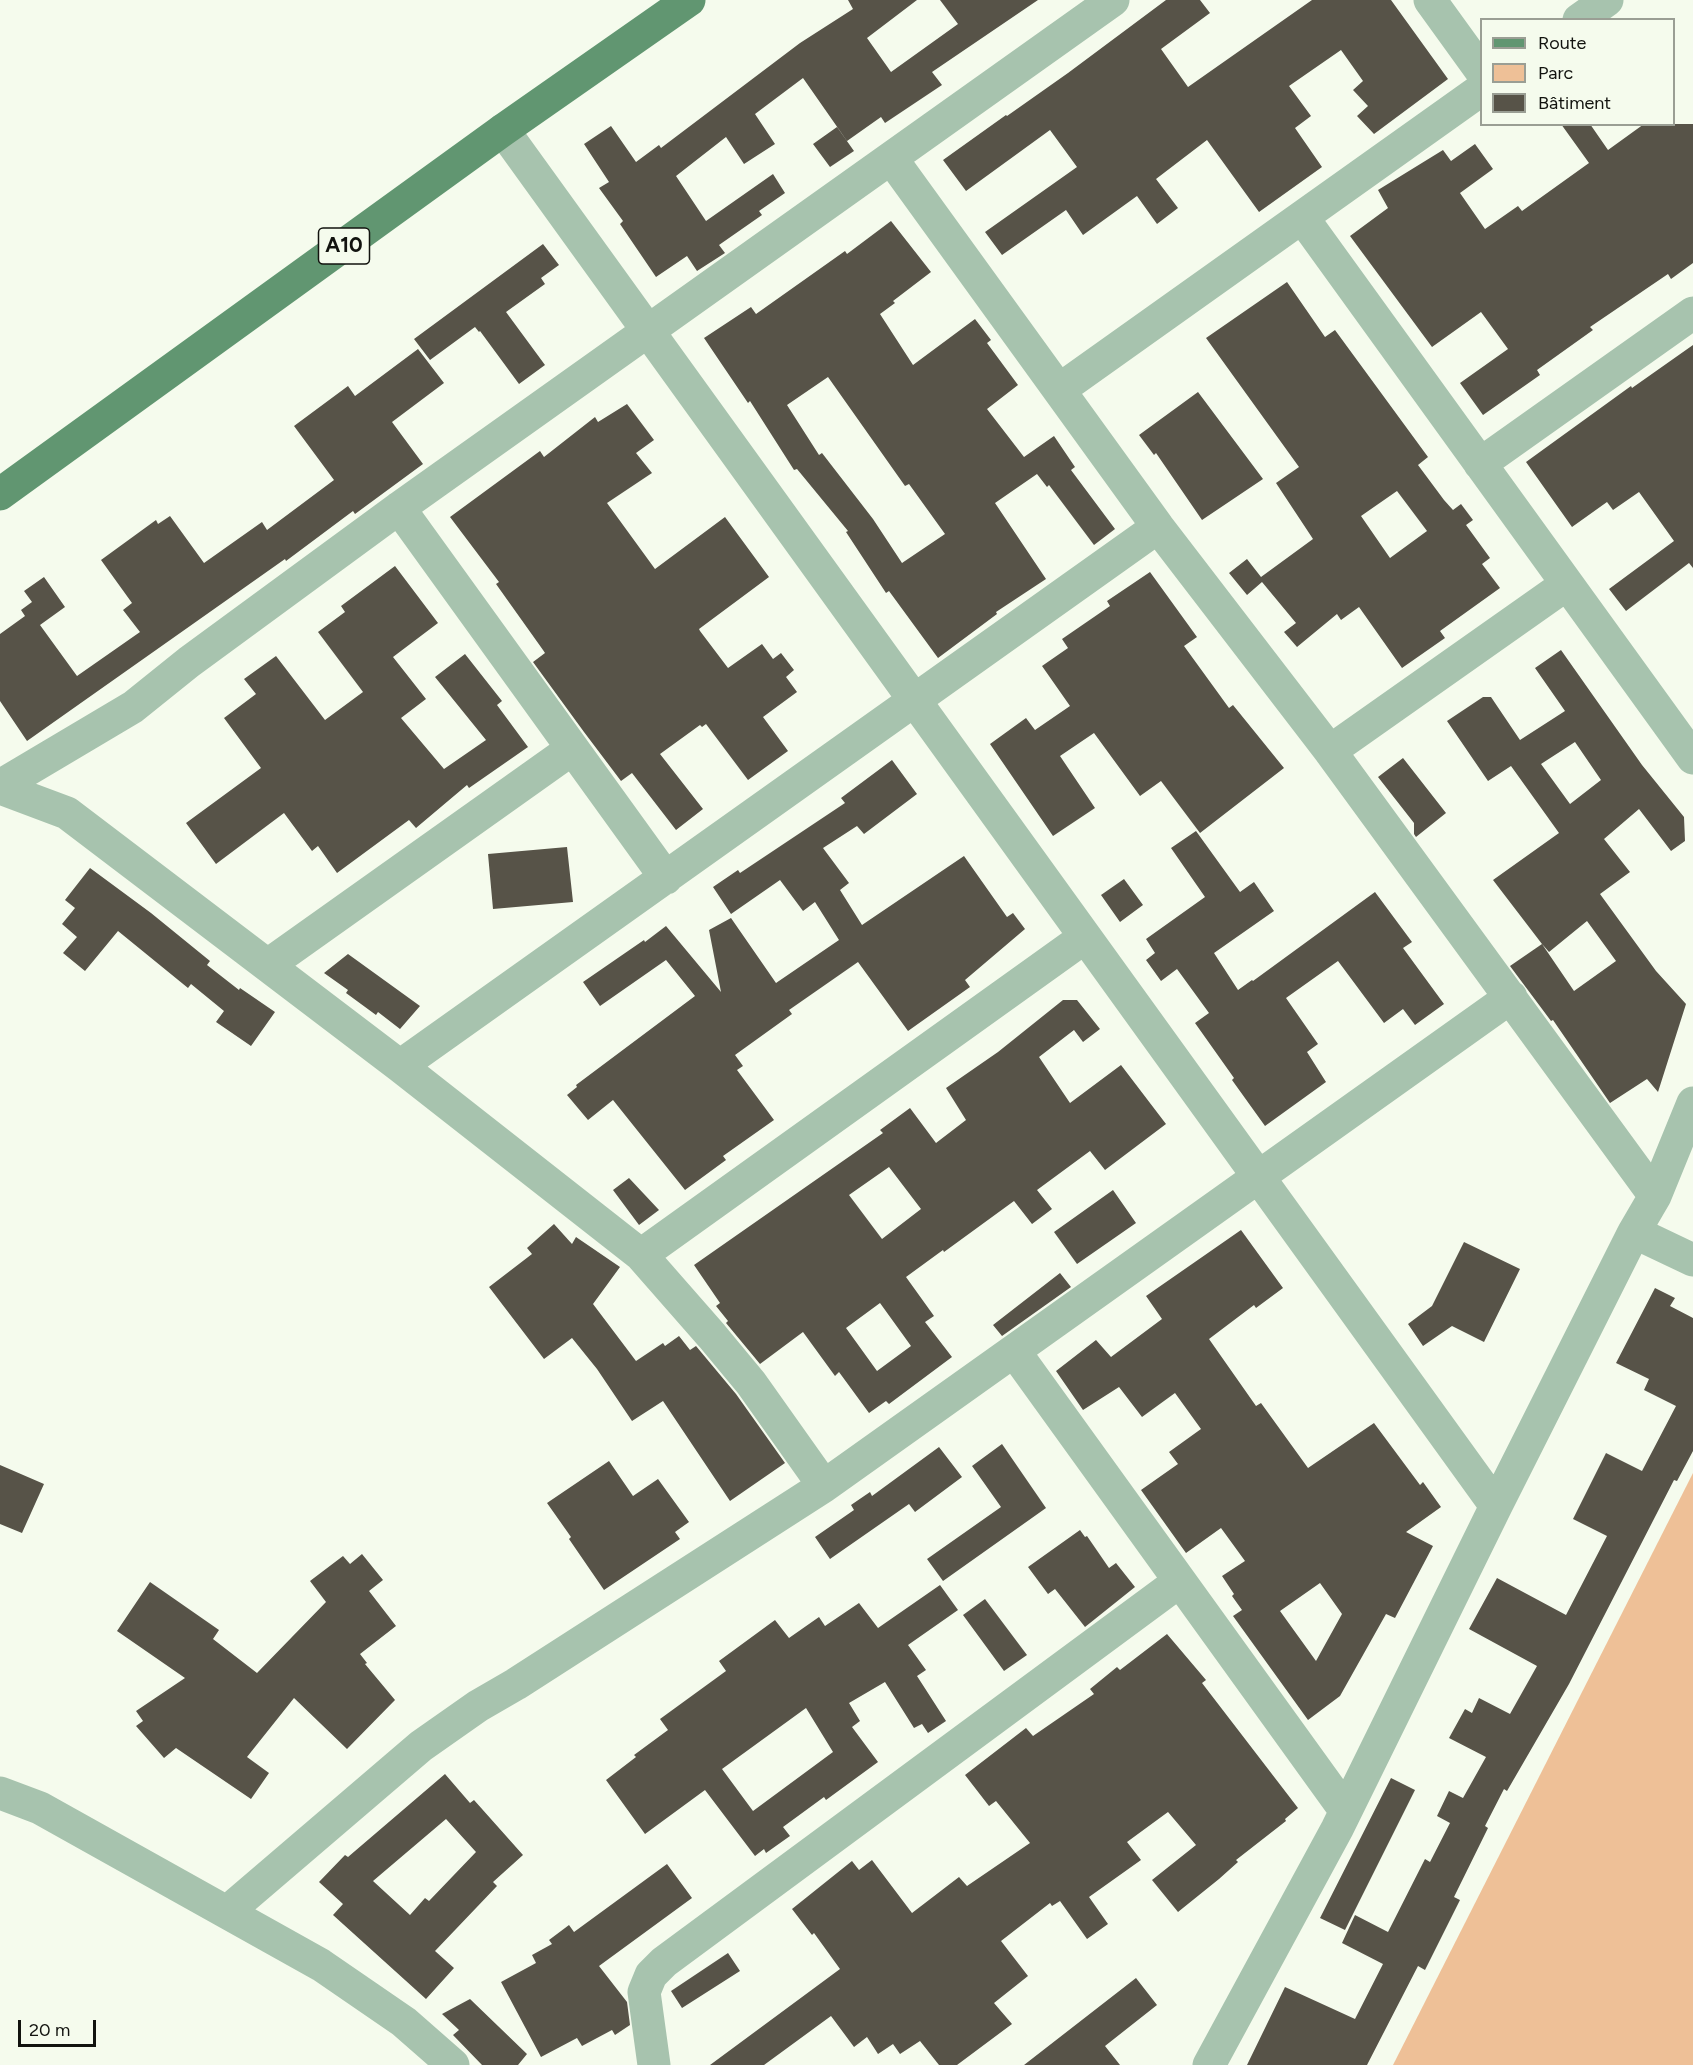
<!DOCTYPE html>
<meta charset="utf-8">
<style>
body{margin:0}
#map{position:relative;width:1693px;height:2065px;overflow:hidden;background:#f5fbed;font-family:Figtree,sans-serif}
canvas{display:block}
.legend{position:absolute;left:1480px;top:18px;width:195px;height:108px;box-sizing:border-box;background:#f5fbed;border:2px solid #9a9e94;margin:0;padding:8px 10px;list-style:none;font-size:18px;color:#12130f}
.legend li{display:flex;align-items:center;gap:12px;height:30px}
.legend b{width:30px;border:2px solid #9a9e94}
.scale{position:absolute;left:18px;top:2020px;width:78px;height:27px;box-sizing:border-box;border:3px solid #12130f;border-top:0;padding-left:8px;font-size:18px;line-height:21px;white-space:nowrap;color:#12130f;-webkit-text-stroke:4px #f5fbed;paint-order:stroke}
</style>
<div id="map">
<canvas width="1693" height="2065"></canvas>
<ul class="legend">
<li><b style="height:8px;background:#619671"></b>Route</li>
<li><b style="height:16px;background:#eec097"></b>Parc</li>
<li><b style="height:16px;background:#575348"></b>Bâtiment</li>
</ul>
<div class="scale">20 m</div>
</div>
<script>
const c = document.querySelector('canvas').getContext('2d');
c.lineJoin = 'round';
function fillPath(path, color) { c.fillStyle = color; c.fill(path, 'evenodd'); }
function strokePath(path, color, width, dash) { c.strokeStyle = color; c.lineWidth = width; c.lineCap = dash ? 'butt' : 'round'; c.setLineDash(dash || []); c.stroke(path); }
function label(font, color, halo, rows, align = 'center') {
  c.font = font + ' Figtree,sans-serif'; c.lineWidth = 6; c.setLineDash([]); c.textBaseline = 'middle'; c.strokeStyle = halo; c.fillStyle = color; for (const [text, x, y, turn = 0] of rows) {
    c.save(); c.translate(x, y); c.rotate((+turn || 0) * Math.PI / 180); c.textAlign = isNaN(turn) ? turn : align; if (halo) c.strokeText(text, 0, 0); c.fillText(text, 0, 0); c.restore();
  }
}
fillPath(new Path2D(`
 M 1693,1473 L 1693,2065 L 1393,2065 Z`), '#eec097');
fillPath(new Path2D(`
 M 848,0 L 917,0 L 867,38 L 891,72 L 958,24 L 940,0 L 1038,0 L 932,72 L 942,85 L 885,123 L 881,117 L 847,141 L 803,78 L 755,114 L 775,144 L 744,164 L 726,137 L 676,176 L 706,221 L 773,174 L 785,193 L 759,211 L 762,215 L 719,245 L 725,253 L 697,271 L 687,256 L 656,277 L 620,224 L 623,221 L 599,188 L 609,182 L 584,144 L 611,126 L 636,162 L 659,145 L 661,148 L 800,43 L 853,9 Z
 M 1166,0 L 1200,0 L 1210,13 L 1161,49 L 1188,87 L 1312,0 L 1391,0 L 1448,79 L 1374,134 L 1357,116 L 1368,106 L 1353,90 L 1363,81 L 1341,50 L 1289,86 L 1311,116 L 1295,128 L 1322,167 L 1259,212 L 1207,140 L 1156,179 L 1178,208 L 1157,224 L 1137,196 L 1083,235 L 1066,210 L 1002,255 L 985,232 L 1077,167 L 1050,130 L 966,191 L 943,160 L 1006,115 L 1007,116 L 1068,73 Z
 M 1561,124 L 1590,124 L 1608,150 L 1644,124 L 1693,124 L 1693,263 L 1671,279 L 1668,274 L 1590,327 L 1593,330 L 1537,370 L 1540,375 L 1483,415 L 1460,383 L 1508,349 L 1481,312 L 1432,347 L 1350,236 L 1388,208 L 1378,190 L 1443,150 L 1451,161 L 1475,144 L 1493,169 L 1460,193 L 1485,229 L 1518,206 L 1522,211 L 1589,163 Z
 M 837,127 L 854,151 L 830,167 L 813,144 Z
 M 891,221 L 931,272 L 893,301 L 895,303 L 880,314 L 913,365 L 975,319 L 991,340 L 987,343 L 1018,385 L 987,409 L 1024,457 L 1054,436 L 1075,467 L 1071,470 L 1115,529 L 1094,545 L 1049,485 L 1047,487 L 1037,474 L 995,503 L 1046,579 L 996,612 L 997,614 L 938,658 L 889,591 L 886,593 L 846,532 L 848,531 L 797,469 L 794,470 L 750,401 L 748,403 L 704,338 L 751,307 L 756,314 L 845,251 L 847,254 ZM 828,377 L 905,486 L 909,484 L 945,534 L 902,563 L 873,519 L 822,453 L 819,455 L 787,405 Z
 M 543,244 L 559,265 L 541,278 L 545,284 L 506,312 L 545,365 L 519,384 L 480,331 L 479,332 L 475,327 L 430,360 L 414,339 Z
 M 1287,282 L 1325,337 L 1335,330 L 1428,457 L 1418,465 L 1444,500 L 1453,510 L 1461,504 L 1473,520 L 1466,525 L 1490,558 L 1482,564 L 1500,588 L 1440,631 L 1445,638 L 1402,668 L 1359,607 L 1341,620 L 1337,614 L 1297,647 L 1284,632 L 1296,623 L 1262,582 L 1247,595 L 1229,573 L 1247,559 L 1261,577 L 1313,539 L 1276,483 L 1299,467 L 1206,338 ZM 1397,491 L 1427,531 L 1390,558 L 1361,516 Z
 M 1693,345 L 1693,568 L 1689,563 L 1626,611 L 1609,589 L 1674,541 L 1639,492 L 1613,510 L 1607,502 L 1572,527 L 1526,462 L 1631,386 L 1632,388 Z
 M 418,349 L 444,383 L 392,422 L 423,464 L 355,514 L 353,511 L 286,561 L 285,559 L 27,741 L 0,701 L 0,634 L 25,616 L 21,610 L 32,602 L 24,591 L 44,577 L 65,607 L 40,625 L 77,676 L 140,632 L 123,610 L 132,603 L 101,560 L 156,520 L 158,524 L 170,516 L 204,563 L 262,522 L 267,530 L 334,480 L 294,426 L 348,386 L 355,396 Z
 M 1198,392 L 1263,479 L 1202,520 L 1156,453 L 1154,455 L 1139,435 Z
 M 627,404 L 654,440 L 636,453 L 652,473 L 607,503 L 655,569 L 725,517 L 769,577 L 699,629 L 700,631 L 728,668 L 762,644 L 773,659 L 781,653 L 794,670 L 786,677 L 797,692 L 763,717 L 788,751 L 748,780 L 706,724 L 702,727 L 700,725 L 660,754 L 703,809 L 676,830 L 632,773 L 621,781 L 584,732 L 533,662 L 545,653 L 543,650 L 496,584 L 499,582 L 450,517 L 540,451 L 544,457 L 595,417 L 598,422 Z
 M 395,566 L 438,623 L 393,657 L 426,699 L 401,718 L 444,769 L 486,740 L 435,677 L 465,654 L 502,701 L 497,705 L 528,747 L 469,788 L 467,785 L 416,828 L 409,820 L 337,873 L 318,846 L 312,851 L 284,813 L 216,864 L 186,823 L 261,768 L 224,718 L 256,694 L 244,679 L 276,656 L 325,720 L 363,692 L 318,632 L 345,612 L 341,606 Z
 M 1150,572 L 1197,637 L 1184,646 L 1229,708 L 1233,705 L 1284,768 L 1200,833 L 1161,781 L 1140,796 L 1094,733 L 1060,756 L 1095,808 L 1053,836 L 990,744 L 1026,718 L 1035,730 L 1070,706 L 1042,666 L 1068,648 L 1062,639 L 1110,606 L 1107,601 Z
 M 1561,650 L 1642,765 L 1684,817 L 1685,841 L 1671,851 L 1639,809 L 1604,839 L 1630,872 L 1600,894 L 1656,971 L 1686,1004 L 1658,1092 L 1647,1079 L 1610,1103 L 1553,1020 L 1551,1021 L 1510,966 L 1542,944 L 1493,880 L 1559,833 L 1511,766 L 1488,781 L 1447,721 L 1483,697 L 1491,697 L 1520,740 L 1565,711 L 1535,668 ZM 1575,742 L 1601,780 L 1570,804 L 1541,764 ZM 1587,921 L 1616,961 L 1574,991 L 1542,944 L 1549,952 Z
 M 1403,758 L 1446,813 L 1416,837 L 1414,834 L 1414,823 L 1378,777 Z
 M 892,760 L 917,794 L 864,834 L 857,826 L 823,848 L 849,883 L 840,890 L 862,925 L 964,856 L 1007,917 L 1013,913 L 1025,929 L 965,980 L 970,987 L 908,1031 L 858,962 L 789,1010 L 792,1014 L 735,1055 L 743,1066 L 737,1070 L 774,1120 L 723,1156 L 726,1160 L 685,1190 L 613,1100 L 588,1120 L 567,1095 L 577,1087 L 576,1085 L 695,996 L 666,960 L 600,1006 L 583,982 L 644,940 L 645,942 L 666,926 L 721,992 L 709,930 L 731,918 L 776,983 L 839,940 L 815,902 L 803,911 L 780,880 L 731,914 L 713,887 L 738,870 L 740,873 L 845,803 L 841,798 Z
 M 1196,831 L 1240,892 L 1254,882 L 1274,911 L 1214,953 L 1238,990 L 1252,980 L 1253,981 L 1375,892 L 1412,942 L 1403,948 L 1444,1004 L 1415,1025 L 1403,1009 L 1384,1023 L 1338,961 L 1286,998 L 1318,1044 L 1307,1052 L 1326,1082 L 1265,1126 L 1232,1080 L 1234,1078 L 1195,1023 L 1209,1013 L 1177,969 L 1161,981 L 1146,960 L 1155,953 L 1146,939 L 1205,897 L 1171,848 Z
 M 567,847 L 573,902 L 493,909 L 488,854 Z
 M 90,868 L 151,913 L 210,961 L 207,965 L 239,990 L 240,988 L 275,1012 L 251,1046 L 216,1022 L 224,1011 L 191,984 L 188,988 L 118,931 L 85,971 L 63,953 L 77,937 L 62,924 L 75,908 L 65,900 Z
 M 1124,879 L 1143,905 L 1120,922 L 1101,895 Z
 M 348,954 L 420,1006 L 400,1029 L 378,1012 L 376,1015 L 346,993 L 348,990 L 324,973 Z
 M 1063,1000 L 1077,1000 L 1100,1029 L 1083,1042 L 1074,1030 L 1039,1057 L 1070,1103 L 1121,1065 L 1166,1124 L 1105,1170 L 1090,1151 L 1037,1190 L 1052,1209 L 1032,1224 L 1014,1201 L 944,1252 L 943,1250 L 906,1277 L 934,1316 L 925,1322 L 952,1357 L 889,1404 L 886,1401 L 869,1413 L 839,1372 L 835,1376 L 803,1332 L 760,1364 L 726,1323 L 728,1321 L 716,1306 L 720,1303 L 694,1265 L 883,1133 L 880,1130 L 910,1108 L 936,1143 L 966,1120 L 946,1088 L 998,1052 ZM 889,1167 L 921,1209 L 882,1239 L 849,1195 ZM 880,1303 L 911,1346 L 877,1371 L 846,1328 Z
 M 629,1178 L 659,1210 L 639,1225 L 613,1190 Z
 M 1113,1190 L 1136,1223 L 1077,1264 L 1054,1232 Z
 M 554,1224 L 572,1244 L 576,1237 L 620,1267 L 593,1304 L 636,1361 L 663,1343 L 665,1346 L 679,1336 L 690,1350 L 696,1346 L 736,1394 L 785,1463 L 730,1501 L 663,1401 L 632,1421 L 597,1369 L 572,1338 L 544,1359 L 489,1287 L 532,1254 L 527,1248 Z
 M 1241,1230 L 1283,1288 L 1256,1308 L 1254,1305 L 1209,1339 L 1256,1406 L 1261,1403 L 1308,1468 L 1374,1423 L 1420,1485 L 1423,1482 L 1441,1507 L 1406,1532 L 1433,1546 L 1395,1618 L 1386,1614 L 1340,1696 L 1308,1720 L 1233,1616 L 1242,1610 L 1232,1596 L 1234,1594 L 1222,1576 L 1245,1561 L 1221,1528 L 1186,1553 L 1141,1490 L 1178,1464 L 1169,1452 L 1201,1429 L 1175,1393 L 1142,1417 L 1119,1387 L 1083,1410 L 1056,1371 L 1096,1340 L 1111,1357 L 1162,1319 L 1146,1296 ZM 1320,1583 L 1342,1614 L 1316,1661 L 1280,1611 Z
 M 1464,1242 L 1520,1269 L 1484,1342 L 1452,1326 L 1423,1346 L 1408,1324 L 1432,1306 Z
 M 1060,1273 L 1071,1287 L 1002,1336 L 993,1325 Z
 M 1655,1288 L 1675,1298 L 1670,1306 L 1693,1318 L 1693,1451 L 1677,1481 L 1674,1480 L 1569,1684 L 1507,1791 L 1504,1789 L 1485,1826 L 1488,1828 L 1454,1897 L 1460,1900 L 1425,1970 L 1418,1966 L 1367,2065 L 1247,2065 L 1285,1987 L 1355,2019 L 1383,1964 L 1342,1943 L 1355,1915 L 1388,1932 L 1425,1859 L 1430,1862 L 1450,1823 L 1437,1816 L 1449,1791 L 1463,1798 L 1486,1757 L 1449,1738 L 1465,1709 L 1472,1713 L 1479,1698 L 1510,1714 L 1537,1666 L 1469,1629 L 1497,1578 L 1566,1615 L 1607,1536 L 1573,1519 L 1606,1453 L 1642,1471 L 1676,1406 L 1644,1390 L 1649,1379 L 1616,1363 Z
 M 1002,1444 L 1046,1508 L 943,1581 L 927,1559 L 1001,1507 L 972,1466 Z
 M 939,1447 L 962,1477 L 915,1512 L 909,1504 L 830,1559 L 815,1537 L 854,1510 L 851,1505 L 870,1492 L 872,1496 Z
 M 609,1461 L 633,1496 L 658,1479 L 689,1522 L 675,1532 L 680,1539 L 604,1590 L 569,1539 L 571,1537 L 547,1503 Z
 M 0,1465 L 44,1484 L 22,1533 L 0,1524 Z
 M 1080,1530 L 1085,1537 L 1087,1536 L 1109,1568 L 1116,1563 L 1135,1587 L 1085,1627 L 1055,1589 L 1048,1594 L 1028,1567 Z
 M 362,1554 L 383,1580 L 369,1591 L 396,1626 L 360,1654 L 367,1663 L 365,1664 L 395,1700 L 347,1749 L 294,1698 L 247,1757 L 269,1773 L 251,1799 L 176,1748 L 164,1758 L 136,1726 L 143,1721 L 136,1711 L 185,1678 L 117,1631 L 150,1582 L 219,1630 L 213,1639 L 257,1673 L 326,1602 L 310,1581 L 343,1556 L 350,1564 Z
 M 940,1585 L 958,1610 L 908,1645 L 926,1670 L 917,1676 L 946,1721 L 928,1733 L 922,1724 L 914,1728 L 885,1682 L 849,1703 L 860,1721 L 852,1727 L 878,1762 L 826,1800 L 824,1797 L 783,1827 L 790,1836 L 766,1853 L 764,1849 L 755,1856 L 705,1790 L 645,1834 L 606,1780 L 636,1757 L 634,1755 L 668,1730 L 660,1719 L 726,1671 L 719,1661 L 775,1620 L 789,1638 L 819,1617 L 825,1626 L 859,1603 L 878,1628 ZM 806,1708 L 833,1752 L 753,1811 L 722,1769 Z
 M 985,1599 L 1027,1655 L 1004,1671 L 963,1615 Z
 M 1167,1634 L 1206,1680 L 1202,1683 L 1298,1808 L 1285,1819 L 1286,1821 L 1236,1860 L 1238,1862 L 1219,1879 L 1178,1912 L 1152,1880 L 1196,1845 L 1168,1812 L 1127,1842 L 1141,1860 L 1089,1897 L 1108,1924 L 1087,1939 L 1060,1901 L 1052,1906 L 1050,1903 L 1001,1941 L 1028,1976 L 994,2003 L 1012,2024 L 957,2065 L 939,2065 L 920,2041 L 900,2054 L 893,2044 L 878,2054 L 867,2037 L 854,2047 L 831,2016 L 764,2065 L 710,2065 L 840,1969 L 814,1933 L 812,1935 L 792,1909 L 852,1861 L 859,1870 L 872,1860 L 912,1913 L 959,1877 L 967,1886 L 1030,1843 L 996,1801 L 989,1806 L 965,1775 L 1026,1728 L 1033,1736 L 1094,1694 L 1090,1689 L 1117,1667 L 1120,1670 Z
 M 445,1774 L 470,1803 L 474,1800 L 523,1855 L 493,1882 L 497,1886 L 435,1951 L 454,1968 L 426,1999 L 333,1915 L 343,1904 L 319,1882 L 345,1855 L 348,1857 ZM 446,1819 L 476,1852 L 429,1901 L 425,1898 L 410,1915 L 373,1881 Z
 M 1391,1778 L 1415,1790 L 1345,1930 L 1320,1918 Z
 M 667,1864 L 692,1898 L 599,1966 L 627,2002 L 630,2025 L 615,2035 L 612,2030 L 582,2046 L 577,2038 L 541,2057 L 501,1982 L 536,1963 L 532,1955 L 552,1944 L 549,1940 L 569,1925 L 574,1932 Z
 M 728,1953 L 740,1971 L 682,2008 L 671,1991 Z
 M 1136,1978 L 1157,2005 L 1105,2046 L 1120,2065 L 1024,2065 Z
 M 470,1999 L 527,2054 L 518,2065 L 482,2065 L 453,2035 L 459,2030 L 442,2014 Z`), '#575348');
strokePath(new Path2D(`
 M 1430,0 L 1482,72
 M 1579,20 L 1607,0
 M 503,130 L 1496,1506
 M 891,158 L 1158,527 L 1330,751 L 1655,1196
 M 1302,217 L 1693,758
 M 1059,390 L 1482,89
 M 1480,464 L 1693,313
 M 399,508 L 666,878
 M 1330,751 L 1567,584
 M 0,786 L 133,707 L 189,662 L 399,508 L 1113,0
 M 0,788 L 67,813 L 400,1066 L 641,1255 L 712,1336 L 751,1383 L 824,1486
 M 268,965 L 572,749
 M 400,1066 L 1158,527
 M 1634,1232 L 1693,1260
 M 641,1255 L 1085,937
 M 1014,1351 L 1345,1810
 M 0,1793 L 40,1808 L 321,1965 L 404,2022 L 453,2065
 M 227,1912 L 421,1746 L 478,1706 L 516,1684 L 824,1486 L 1511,997
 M 654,2065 L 644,1992 L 651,1975 L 664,1962 L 1180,1581
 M 1209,2065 L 1337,1829 L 1496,1506 L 1634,1232 L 1655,1196 L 1693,1103`), '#a7c3ae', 33);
strokePath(new Path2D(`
 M 0,494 L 503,130 L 689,0`), '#619671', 33);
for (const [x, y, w] of [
 [344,246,51]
]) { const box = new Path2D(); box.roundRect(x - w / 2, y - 18, w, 36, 4.5); c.fillStyle = '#f5fbed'; c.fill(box); strokePath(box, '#12130f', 1.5); }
label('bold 21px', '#12130f', null, [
 ["A10",344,246]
]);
</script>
